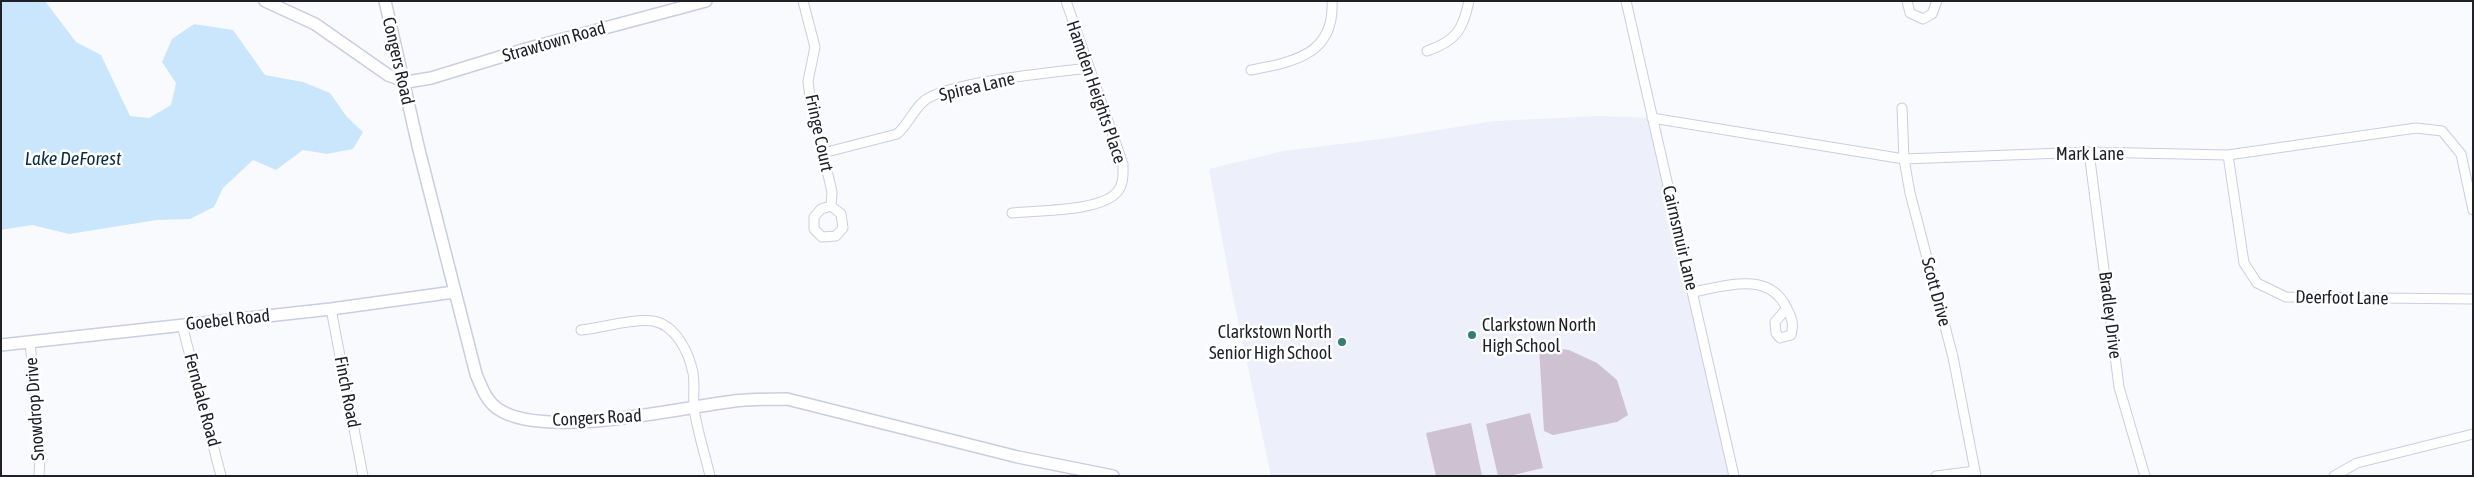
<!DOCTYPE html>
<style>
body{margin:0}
#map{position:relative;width:2474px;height:477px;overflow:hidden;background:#f9fafe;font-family:"Asap Condensed",sans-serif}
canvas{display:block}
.frame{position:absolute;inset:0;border:2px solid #1f2028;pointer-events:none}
</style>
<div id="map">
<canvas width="2474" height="477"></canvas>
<div class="frame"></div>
</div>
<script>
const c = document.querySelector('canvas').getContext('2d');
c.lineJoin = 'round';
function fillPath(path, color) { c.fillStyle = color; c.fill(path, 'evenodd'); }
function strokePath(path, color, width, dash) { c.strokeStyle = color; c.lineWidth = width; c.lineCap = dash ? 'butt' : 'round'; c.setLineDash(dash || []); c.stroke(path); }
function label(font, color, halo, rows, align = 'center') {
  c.font = font + ' "Asap Condensed",sans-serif'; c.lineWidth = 5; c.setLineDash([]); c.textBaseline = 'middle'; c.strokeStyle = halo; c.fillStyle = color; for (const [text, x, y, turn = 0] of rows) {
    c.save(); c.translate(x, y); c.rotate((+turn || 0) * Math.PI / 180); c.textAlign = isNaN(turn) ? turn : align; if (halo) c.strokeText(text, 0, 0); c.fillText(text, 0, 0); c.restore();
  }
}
fillPath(new Path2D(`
 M 1600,116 L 1652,118 L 1734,476 L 1271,476 L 1232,292 L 1209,169 L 1283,151 L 1389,138 L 1494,121 Z`), '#edeffb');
fillPath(new Path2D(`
 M 1539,347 L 1569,350 L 1597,363 L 1617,380 L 1628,415 L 1617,422 L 1553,435 L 1544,431 Z
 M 1530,413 L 1543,468 L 1509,476 L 1498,476 L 1486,424 Z
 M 1471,423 L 1482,476 L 1436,476 L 1426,433 Z`), '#cdc1d2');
fillPath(new Path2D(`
 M 1,1 L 45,1 L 76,42 L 101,55 L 130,116 L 149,118 L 171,105 L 176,83 L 162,62 L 172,39 L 194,24 L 233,30 L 265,75 L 303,82 L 330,93 L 347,117 L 363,132 L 353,149 L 327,154 L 303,150 L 276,170 L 253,160 L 223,188 L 214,207 L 190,219 L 157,220 L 69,234 L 32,225 L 1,230 Z`), '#cae6fc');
const minor = new Path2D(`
 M 803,1 L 815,47 L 808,81 L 810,97 L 832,192 L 831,206
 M 1626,1 L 1734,476
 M 1907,1 L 1910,13 L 1923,19 L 1932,14 L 1937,1
 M 1427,51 C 1456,41 1463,30 1469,1
 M 1251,70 C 1293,62 1335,55 1332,1
 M 1902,108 L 1904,159 L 1910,193 L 1953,357 L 1976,476
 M 1652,118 L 1904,159 L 2089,152 L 2228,155 L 2416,128 L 2442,131 L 2461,154 L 2473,210
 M 2089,152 L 2119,387 L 2145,476
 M 823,153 L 897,134 C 908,125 913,110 924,101 C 946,82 1056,72 1089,68
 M 2228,155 L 2244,263 L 2257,283 L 2286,297 L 2473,299
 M 831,206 L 841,214 L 843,228 L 836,236 L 822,237 L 814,229 L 814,217 L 821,209 Z
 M 1012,213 C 1038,210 1102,212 1118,191 C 1124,183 1123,173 1123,164 L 1066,1
 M 1693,292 C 1725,286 1770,270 1787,309 C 1792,318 1794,325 1791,335 L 1780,338 L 1776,333 L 1775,322 L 1787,308
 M 331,309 L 363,476
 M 182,325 L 221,476
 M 581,330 C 602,328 634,318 653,321 C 676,325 689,353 693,373 C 695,385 693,397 694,408 C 697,431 705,454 710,476
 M 30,342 L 40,455 L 39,476
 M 1936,476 L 1975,471
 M 2334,476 L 2357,463 L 2473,434`);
const tertiary = new Path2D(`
 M 265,1 L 315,24 L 388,75 L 407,82 L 431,78 L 526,49 L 706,1
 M 385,1 L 419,150 L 476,374 C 481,386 486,401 498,409 C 544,440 679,408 734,401 C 752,399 769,399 787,399 L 1018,457 L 1113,476
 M 1,345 L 331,309 L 454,292`);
strokePath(minor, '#cacde3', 11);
strokePath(tertiary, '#cacde3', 14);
strokePath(minor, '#fff', 9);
strokePath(tertiary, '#fff', 11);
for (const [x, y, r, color] of [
 [1472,335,5,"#357d77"],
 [1342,342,5,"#357d77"]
]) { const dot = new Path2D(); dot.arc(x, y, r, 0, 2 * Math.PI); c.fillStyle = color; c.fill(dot); strokePath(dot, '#fff', 2); }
label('18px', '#1f2028', '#fff', [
 ["Strawtown Road",554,42,-16],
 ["Congers Road",398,61,77],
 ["Spirea Lane",977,87,-13],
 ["Hamden Heights Place",1096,92,71],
 ["Fringe Court",819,133,78],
 ["Mark Lane",2090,154],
 ["Cairnsmuir Lane",1680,238,77],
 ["Scott Drive",1936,292,75],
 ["Deerfoot Lane",2342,298,1],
 ["Bradley Drive",2110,315,83],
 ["Goebel Road",228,320,-6],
 ["Finch Road",347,392,79],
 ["Ferndale Road",202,400,75],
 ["Snowdrop Drive",35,409,-94],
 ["Congers Road",597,418,-3]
]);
label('18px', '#1f2028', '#fff', [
 ["Clarkstown North",1482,325],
 ["High School",1482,346],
 ["Clarkstown North",1332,332,"right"],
 ["Senior High School",1332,353,"right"]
], 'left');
label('italic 19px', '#0a2c43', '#fff', [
 ["Lake DeForest",73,159]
]);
</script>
